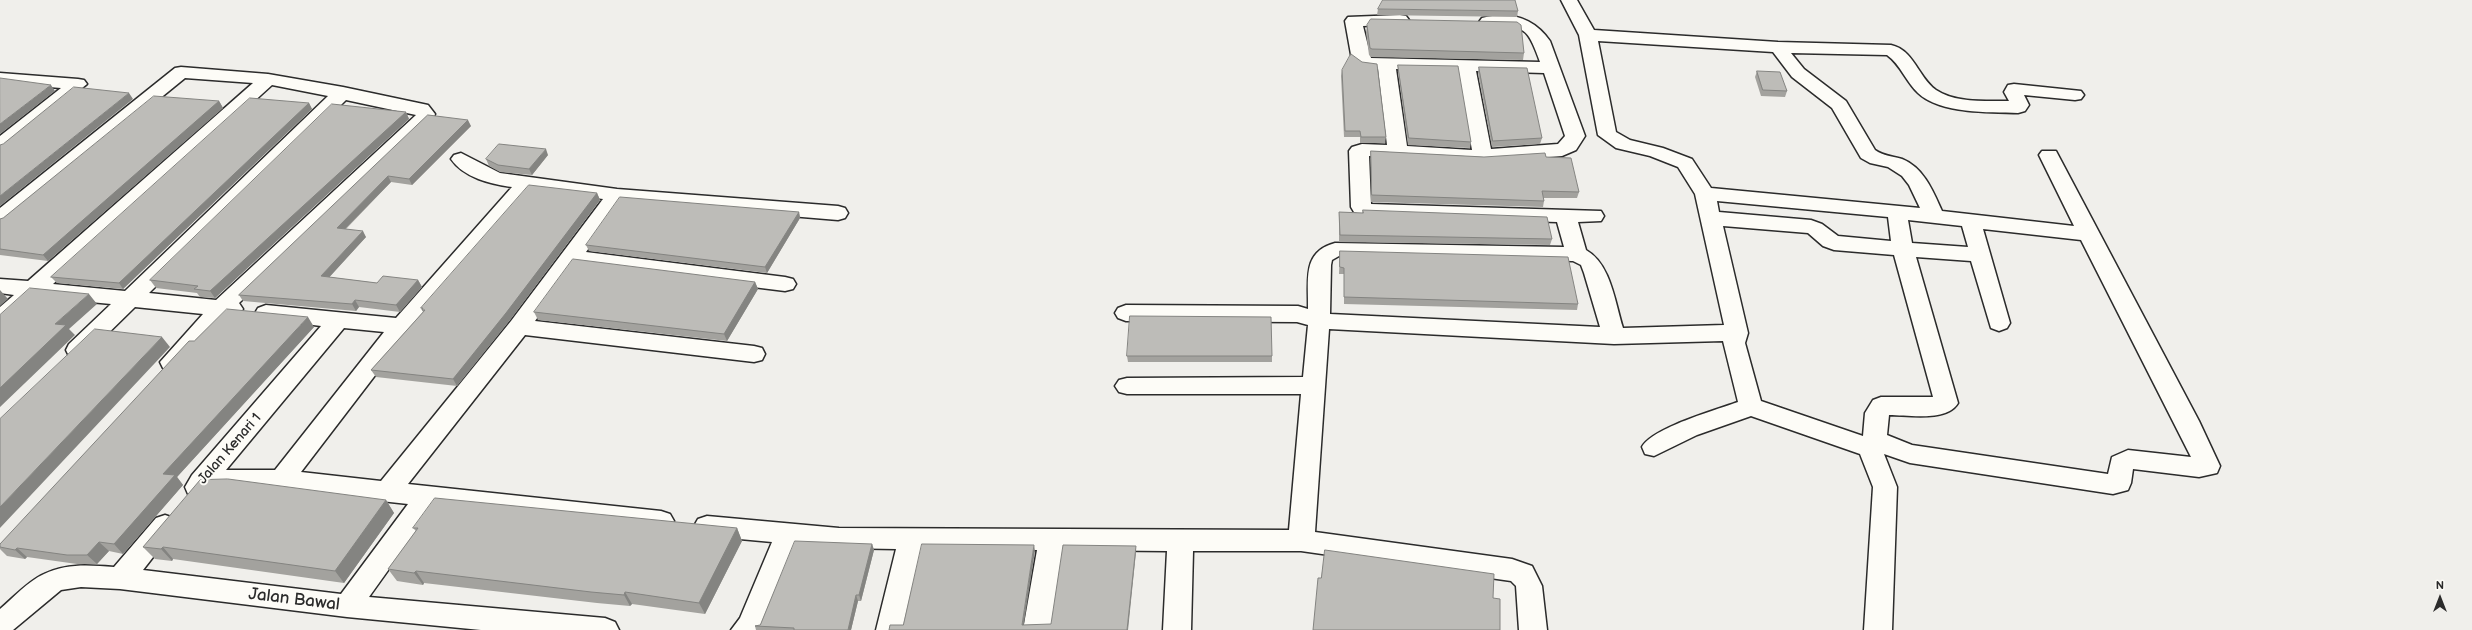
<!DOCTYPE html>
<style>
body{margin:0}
#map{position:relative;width:2472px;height:630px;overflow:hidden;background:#f0efeb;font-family:"Balsamiq Sans",sans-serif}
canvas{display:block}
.north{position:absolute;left:2420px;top:578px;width:40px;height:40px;-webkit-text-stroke:3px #fdfcf7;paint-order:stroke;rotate:0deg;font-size:11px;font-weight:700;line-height:16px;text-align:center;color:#2b2b2b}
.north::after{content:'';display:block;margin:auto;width:14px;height:18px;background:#2b2b2b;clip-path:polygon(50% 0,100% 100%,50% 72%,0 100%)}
</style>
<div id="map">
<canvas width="2472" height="630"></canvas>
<div class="north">N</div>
</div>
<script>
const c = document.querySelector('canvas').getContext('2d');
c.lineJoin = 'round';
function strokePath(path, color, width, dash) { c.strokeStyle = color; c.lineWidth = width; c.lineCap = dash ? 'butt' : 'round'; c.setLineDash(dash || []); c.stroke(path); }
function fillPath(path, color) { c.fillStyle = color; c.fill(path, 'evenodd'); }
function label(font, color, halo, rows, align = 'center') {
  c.font = font + ' "Balsamiq Sans",sans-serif'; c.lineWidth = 4; c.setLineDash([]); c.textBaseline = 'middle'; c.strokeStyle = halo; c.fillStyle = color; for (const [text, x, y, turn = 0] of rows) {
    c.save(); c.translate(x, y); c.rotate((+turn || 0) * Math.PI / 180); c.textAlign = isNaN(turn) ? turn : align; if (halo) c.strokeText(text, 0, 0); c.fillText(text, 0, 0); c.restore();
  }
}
const minor = new Path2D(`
 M 1561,0 L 1577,0 L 1594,30 L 1778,42 L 1891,45 C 1914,50 1918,77 1936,90 C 1955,103 1987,101 2009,101 L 2004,92 L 2008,85 L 2014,84 L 2081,91 L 2084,95 L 2081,99 L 2075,100 L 2024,95 L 2029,105 L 2025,111 L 2018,113 C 1989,112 1940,114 1918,93 C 1906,82 1901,65 1887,55 L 1791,53 L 1804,69 L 1846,101 L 1875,150 C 1883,156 1893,156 1902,159 C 1924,168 1933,191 1942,211 L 2074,226 L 2039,155 L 2042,151 L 2056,151 L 2199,421 L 2220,466 L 2217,473 L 2199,477 L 2133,469 L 2131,483 L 2128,490 L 2113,494 L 1910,463 L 1884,454 L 1897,487 L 1892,630 L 1864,630 L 1873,487 L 1860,454 L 1751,416 L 1697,435 L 1654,456 L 1645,454 L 1642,447 C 1652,428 1716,410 1738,402 L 1723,341 L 1614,344 L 1329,329 L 1315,532 L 1512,559 L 1532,566 L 1542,586 L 1547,630 L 1519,630 L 1516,586 L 1511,581 L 1301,551 L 1193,551 L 1191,630 L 1163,630 L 1167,551 L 1063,550 L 1051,630 L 1023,630 L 1037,550 L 922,549 L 904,630 L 876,630 L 896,549 L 839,548 L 797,545 L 761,630 L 731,630 L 740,618 L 772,542 L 707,536 L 698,533 L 694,526 L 698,519 L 707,516 L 839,528 L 1289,530 L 1301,394 L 1127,394 L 1119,392 L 1115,386 L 1119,380 L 1127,378 L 1303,377 L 1308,325 L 1297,322 L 1126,321 L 1118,318 L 1115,313 L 1118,308 L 1126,305 L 1298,306 L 1308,309 C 1309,281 1301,252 1335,243 L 1564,247 L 1557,222 L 1367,216 L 1354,212 L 1351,207 L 1349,151 L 1352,147 L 1362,144 L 1387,145 L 1378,69 L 1362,67 L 1352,60 L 1345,21 L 1348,17 L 1400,15 L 1406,16 L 1409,20 L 1406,24 L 1363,26 L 1371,58 L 1540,62 C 1523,13 1520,35 1482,26 L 1479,22 L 1482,18 C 1510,11 1533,17 1550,41 L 1585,136 L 1576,150 L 1562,156 L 1483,162 L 1369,156 L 1371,204 L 1601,211 L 1604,216 L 1601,221 L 1578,222 L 1586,250 C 1611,264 1615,303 1623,328 L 1724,325 L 1695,194 L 1678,167 L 1650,156 L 1616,148 L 1598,135 L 1579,35 ZM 1598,41 L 1773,52 L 1792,77 L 1832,108 L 1861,158 L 1870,163 L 1888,167 L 1902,176 L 1909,185 L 1920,208 L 1711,188 L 1692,159 L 1663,148 L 1630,140 L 1616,132 ZM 1396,69 L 1458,71 L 1472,150 L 1407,146 ZM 1476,71 L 1544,73 L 1565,136 L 1558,144 L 1491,149 ZM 1717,201 L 1888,217 L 1891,241 L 1838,236 L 1822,224 L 1811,220 L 1719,212 ZM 1908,220 L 1962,226 L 1968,247 L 1912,243 ZM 1723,226 L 1808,233 L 1823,246 L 1834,250 L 1894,255 L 1933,397 L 1881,397 L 1873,400 L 1865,413 L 1863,436 L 1761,401 L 1745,343 L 1748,333 ZM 1983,229 L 2081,240 L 2191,457 L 2128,450 L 2112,457 L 2108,474 L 1912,445 L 1887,435 L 1889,415 C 1908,415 1947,422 1958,403 L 1916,257 L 1971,261 L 1991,328 L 1999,331 L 2007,328 L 2010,323 ZM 1339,256 L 1573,261 L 1581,265 L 1584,273 L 1600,327 L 1330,314 L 1331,265 L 1332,260 Z
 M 181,67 L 268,74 L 343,87 L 428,105 L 435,114 L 432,122 L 239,303 L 243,309 L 240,314 L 226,316 L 179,368 L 171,370 L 163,368 L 160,362 L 203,314 L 135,307 L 85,356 L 77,358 L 69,356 L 66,350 L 69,344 L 111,304 L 38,297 L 8,324 L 0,327 L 0,307 L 14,295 L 0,293 L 0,279 L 28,281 L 253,83 L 185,78 L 7,223 L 0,225 L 0,208 L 175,68 ZM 272,85 L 328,96 L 125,291 L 53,284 ZM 346,100 L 416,115 L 216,300 L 149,293 Z
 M 0,73 L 78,79 L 84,80 L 87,84 L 7,149 L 0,151 L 0,136 L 61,88 L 0,83 Z
 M 461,153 L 500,173 L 617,189 L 838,206 L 845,208 L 848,213 L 845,218 L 838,220 L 622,202 L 586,252 L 785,277 L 793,279 L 796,284 L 793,289 L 785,291 L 576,265 L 535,321 L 754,346 L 762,348 L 765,354 L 762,360 L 754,362 L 525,335 L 408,484 L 661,511 L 670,514 L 674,521 L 670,528 L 661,531 L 434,506 L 369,597 L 605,618 L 615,622 L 619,630 L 481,630 L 347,617 L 120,589 L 81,587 L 61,590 L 13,630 L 0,630 L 0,609 C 13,598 28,581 44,574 C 66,563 90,565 114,567 L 156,518 L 165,515 L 174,518 L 178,525 L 143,570 L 341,594 L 408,504 L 281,490 L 239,488 L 208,491 L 197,497 L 188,494 L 185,487 L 192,475 L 321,326 L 258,318 L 255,313 L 258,308 L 266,305 L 396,318 L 512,187 C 491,184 464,178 451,159 L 454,155 ZM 532,190 L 603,199 L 511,321 L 381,481 L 301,472 L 409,331 ZM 344,328 L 384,332 L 275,470 L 226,470 Z`);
strokePath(minor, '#2b2b2b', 3);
fillPath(minor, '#fdfcf7');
fillPath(new Path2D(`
 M 1378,9 L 1518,11 L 1517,17 L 1377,15 Z
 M 1367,25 L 1524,53 L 1523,60 L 1371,57 L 1369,55 L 1366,33 Z
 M 1398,65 L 1471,142 L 1470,148 L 1408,145 L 1398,71 Z
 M 1479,67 L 1542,138 L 1540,144 L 1492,147 L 1478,73 Z
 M 1342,70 L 1386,137 L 1385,143 L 1360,143 L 1360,137 L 1344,137 L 1341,76 Z
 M 1757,71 L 1787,91 L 1785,97 L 1761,96 L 1755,77 Z
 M 219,101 L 223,108 L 48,261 L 0,255 L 0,219 L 3,218 Z
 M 309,103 L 312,109 L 123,289 L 57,283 L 51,277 Z
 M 406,112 L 409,119 L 215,298 L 200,297 L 197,293 L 156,288 L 150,280 Z
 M 428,115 L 471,126 L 412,185 L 391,182 L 346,229 L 366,237 L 329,277 L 377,283 L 418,280 L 422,287 L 400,312 L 359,307 L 356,311 L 243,301 L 239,295 Z
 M 1371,151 L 1484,157 L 1546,157 L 1579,192 L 1577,198 L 1543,198 L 1544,201 L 1543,207 L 1371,202 Z
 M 548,155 L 532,175 L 500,172 L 489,166 L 486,159 Z
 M 597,193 L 600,200 L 510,320 L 457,386 L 376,377 L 371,370 L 423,312 L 421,308 Z
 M 1363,210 L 1552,239 L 1550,245 L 1339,242 L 1339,212 L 1362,213 Z
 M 799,212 L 800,218 L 767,273 L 589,251 L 586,245 Z
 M 1340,251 L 1578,304 L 1577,310 L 1344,304 L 1344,274 L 1339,274 Z
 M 755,282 L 758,289 L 727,341 L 538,320 L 534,312 Z
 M 314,327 L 177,477 L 183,485 L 123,554 L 109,551 L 97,564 L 77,564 L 27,557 L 25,559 L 7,556 L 0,549 L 0,544 L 194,341 Z
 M 1127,356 L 1272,356 L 1272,362 L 1128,362 Z
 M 386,500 L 394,513 L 344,583 L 173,559 L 172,561 L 155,559 L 143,547 Z
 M 413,528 L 737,528 L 742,541 L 705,614 L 632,604 L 630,606 L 597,603 L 424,583 L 423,585 L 397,581 L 388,569 L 416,531 Z
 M 872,544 L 874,550 L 861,601 L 858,601 L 851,630 L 756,630 L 755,626 L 760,625 Z`), '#a3a29e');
fillPath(new Path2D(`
 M 51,85 L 55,91 L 0,134 L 0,124 Z
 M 129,93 L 133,99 L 0,206 L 0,196 Z
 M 219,101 L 223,108 L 48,261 L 43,255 Z
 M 309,103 L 312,109 L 123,289 L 119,283 Z
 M 406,112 L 409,119 L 215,298 L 210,291 Z
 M 468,120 L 471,126 L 412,185 L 409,179 Z
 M 546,149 L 548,155 L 532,175 L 529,169 Z
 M 388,176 L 391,182 L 340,234 L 337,228 Z
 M 597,193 L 600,200 L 510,320 L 457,386 L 453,379 Z
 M 799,212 L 800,218 L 767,273 L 765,267 Z
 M 363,231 L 366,237 L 325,282 L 321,276 Z
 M 418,280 L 422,287 L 400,312 L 396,305 Z
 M 755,282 L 758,289 L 727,341 L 724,334 Z
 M 0,290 L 8,299 L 0,306 Z
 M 89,294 L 97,304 L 69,329 L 75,335 L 0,407 L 0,388 L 55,324 Z
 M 355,300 L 359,307 L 356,311 L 352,304 Z
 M 308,317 L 314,327 L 177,477 L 183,485 L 123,554 L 114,544 L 163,474 Z
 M 162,337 L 170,347 L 0,528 L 0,507 Z
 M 386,500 L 394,513 L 344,583 L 335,571 Z
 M 737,528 L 742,541 L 705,614 L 699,603 Z
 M 99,542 L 109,551 L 97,564 L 87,555 Z
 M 872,544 L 874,550 L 861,601 L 859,595 Z
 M 1034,545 L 1035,551 L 1023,630 L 1022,625 Z
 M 1136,546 L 1136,552 L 1128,630 L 1127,630 Z
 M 163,547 L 173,559 L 172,561 L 161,549 Z
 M 17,548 L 27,557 L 25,559 L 15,550 Z
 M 416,571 L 424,583 L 423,585 L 414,573 Z
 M 625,592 L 632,604 L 630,606 L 624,595 Z
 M 856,595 L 858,601 L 851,630 L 848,630 Z`), '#848481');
const building = new Path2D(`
 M 1383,0 L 1515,0 L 1518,11 L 1378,9 Z
 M 1371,19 L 1517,22 L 1521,25 L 1524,53 L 1372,49 L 1370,48 L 1367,25 Z
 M 1351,54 L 1362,62 L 1377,64 L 1386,137 L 1361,137 L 1360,131 L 1345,131 L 1342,70 Z
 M 1398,65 L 1458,66 L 1471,142 L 1409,138 Z
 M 1479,67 L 1527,68 L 1542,138 L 1493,141 Z
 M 1757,71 L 1780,72 L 1787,91 L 1763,90 Z
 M 0,78 L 51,85 L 0,124 Z
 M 74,87 L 129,93 L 0,196 L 0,145 L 3,144 Z
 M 154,96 L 219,101 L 43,255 L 0,249 L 0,219 L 3,218 Z
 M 250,98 L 309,103 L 119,283 L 51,277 Z
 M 332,104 L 406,112 L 210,291 L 194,289 L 198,286 L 150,280 Z
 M 428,115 L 468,120 L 409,179 L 388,176 L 337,228 L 363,231 L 321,276 L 377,283 L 383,276 L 418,280 L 396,305 L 355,300 L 352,304 L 239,295 Z
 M 499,144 L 546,149 L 529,169 L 498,165 L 486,159 Z
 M 1371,151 L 1484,157 L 1545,153 L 1546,157 L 1571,158 L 1579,192 L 1542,191 L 1544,201 L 1372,195 Z
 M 529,185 L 597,193 L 506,313 L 453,379 L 371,370 L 425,310 L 422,310 L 423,308 L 421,308 Z
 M 620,197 L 799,212 L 765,267 L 586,245 Z
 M 1363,210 L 1547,217 L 1552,239 L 1340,235 L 1339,212 L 1363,213 Z
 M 1340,251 L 1568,257 L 1578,304 L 1344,297 L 1344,268 L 1340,267 Z
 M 573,259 L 755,282 L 724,334 L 534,312 Z
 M 30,288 L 89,294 L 55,324 L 66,325 L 0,388 L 0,315 Z
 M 227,309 L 308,317 L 163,474 L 175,475 L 114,544 L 99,542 L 87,555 L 67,555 L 17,548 L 15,550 L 0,547 L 0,544 L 189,341 L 194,341 Z
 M 1130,316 L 1271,317 L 1272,356 L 1127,356 Z
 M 95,329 L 162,337 L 0,507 L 0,419 Z
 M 228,479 L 386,500 L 335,571 L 163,547 L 161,549 L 143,547 L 200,480 Z
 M 435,498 L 737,528 L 699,603 L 625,592 L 624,595 L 591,592 L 416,571 L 414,573 L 388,569 L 418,528 L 413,528 Z
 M 795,541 L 872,544 L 859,595 L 856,595 L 848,630 L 794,630 L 794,628 L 755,626 L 760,625 Z
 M 922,544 L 1034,545 L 1022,625 L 1051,624 L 1063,545 L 1136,546 L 1127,630 L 889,630 L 890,625 L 903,625 Z
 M 1325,550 L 1494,574 L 1493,598 L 1500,599 L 1500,630 L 1313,630 L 1318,578 L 1321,578 Z`);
fillPath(building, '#bdbcb8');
strokePath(building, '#848481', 1);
label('14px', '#2b2b2b', '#fdfcf7', [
 ["Jalan Kenari 1",230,449,-49]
]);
label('17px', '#2b2b2b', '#fdfcf7', [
 ["Jalan Bawal",294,600,7]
]);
</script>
